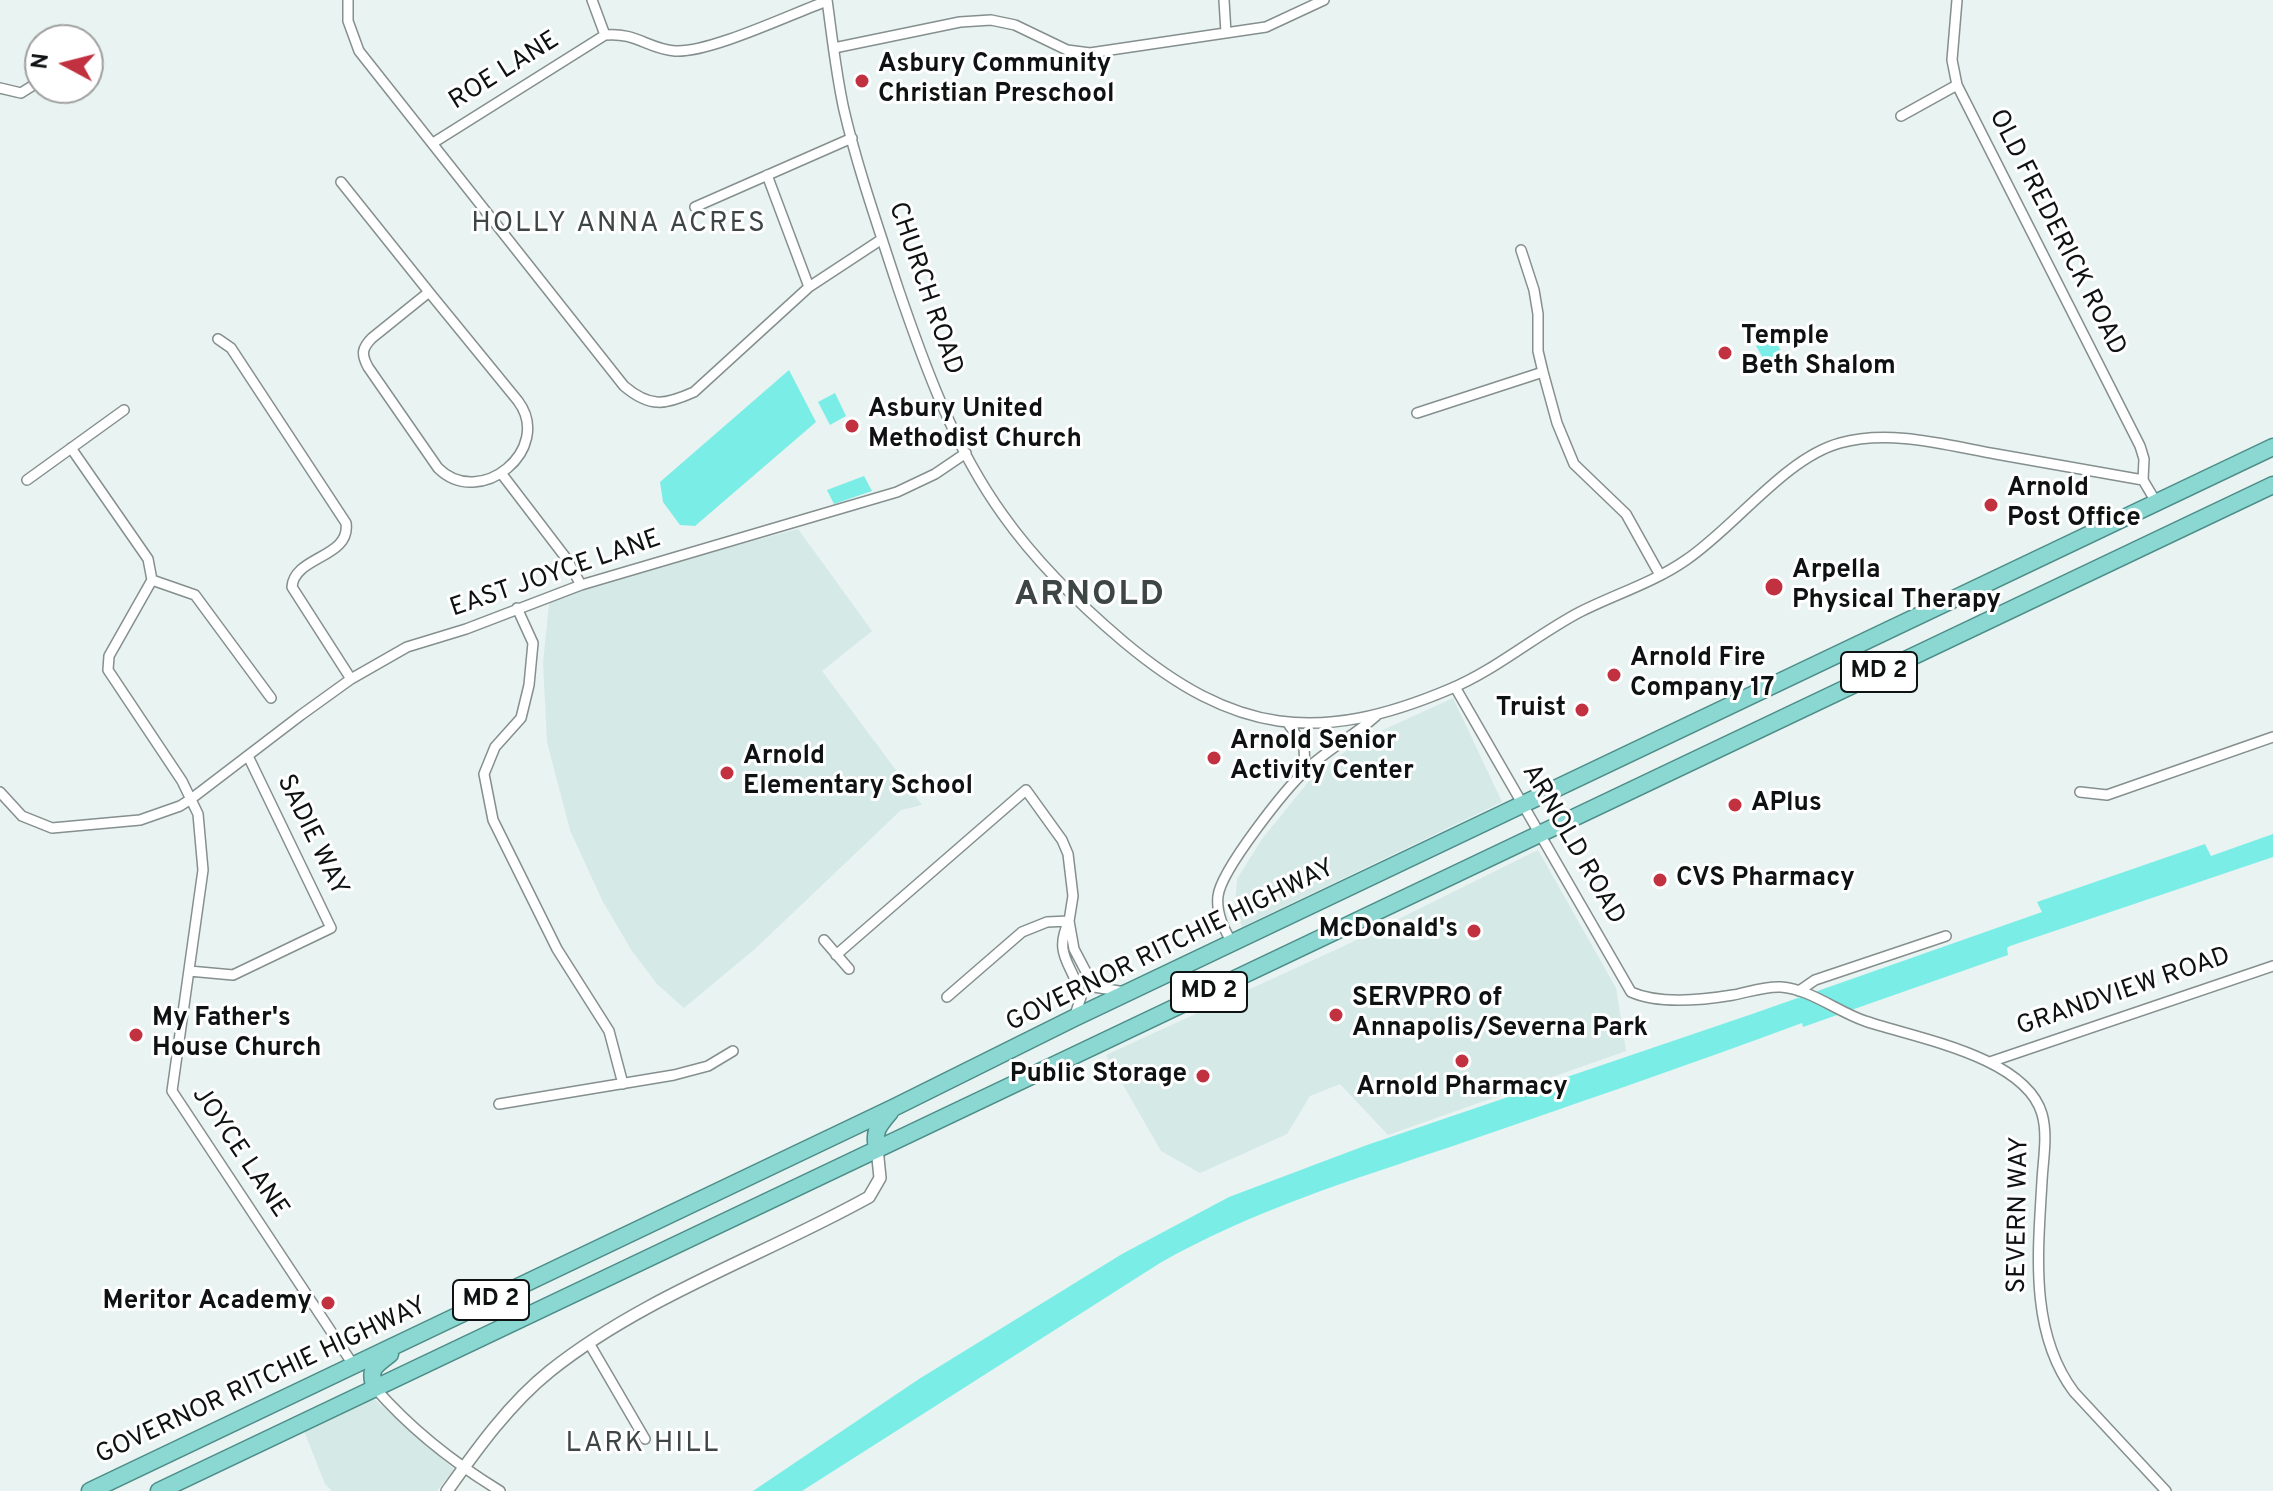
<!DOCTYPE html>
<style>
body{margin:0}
#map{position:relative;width:2273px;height:1491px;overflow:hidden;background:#e8f3f2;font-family:Overpass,sans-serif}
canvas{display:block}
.north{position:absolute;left:24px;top:24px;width:80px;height:80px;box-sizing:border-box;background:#fff;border:2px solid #9fa0a0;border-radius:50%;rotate:277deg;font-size:22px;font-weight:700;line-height:32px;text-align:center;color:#0f1212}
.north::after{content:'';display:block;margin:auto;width:28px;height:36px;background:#c13140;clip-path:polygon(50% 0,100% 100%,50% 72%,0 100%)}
</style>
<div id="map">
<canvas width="2273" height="1491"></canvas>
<div class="north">N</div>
</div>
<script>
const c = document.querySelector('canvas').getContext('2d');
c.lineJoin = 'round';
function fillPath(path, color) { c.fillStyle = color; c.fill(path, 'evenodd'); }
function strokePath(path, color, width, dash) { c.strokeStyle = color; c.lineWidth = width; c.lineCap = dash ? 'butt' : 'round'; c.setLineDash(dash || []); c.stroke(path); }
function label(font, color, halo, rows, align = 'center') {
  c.font = font + ' Overpass,sans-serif'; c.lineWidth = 6; c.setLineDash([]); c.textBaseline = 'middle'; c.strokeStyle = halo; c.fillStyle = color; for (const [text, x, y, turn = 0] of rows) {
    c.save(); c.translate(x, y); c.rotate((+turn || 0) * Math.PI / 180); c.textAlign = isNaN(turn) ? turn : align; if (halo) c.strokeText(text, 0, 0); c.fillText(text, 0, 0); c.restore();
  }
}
fillPath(new Path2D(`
 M 798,529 L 872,631 L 822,671 L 922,805 L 901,810 L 756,948 L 684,1008 L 657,984 L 632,951 L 602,900 L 570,830 L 547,742 L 543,663 L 550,595 Z
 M 1453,698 L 1502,802 L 1242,927 L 1235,907 L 1237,879 L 1262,839 L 1314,775 L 1361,740 Z
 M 1538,850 L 1616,988 L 1626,1051 L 1388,1135 L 1340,1084 L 1310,1096 L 1287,1134 L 1200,1173 L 1161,1151 L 1106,1055 L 1344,946 Z
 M 373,1398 L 454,1469 L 437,1491 L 332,1491 L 325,1484 L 304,1431 Z`), '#d5e9e7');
fillPath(new Path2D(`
 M 1769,337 C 1780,347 1785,351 1779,366 L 1767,365 L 1756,346 Z
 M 789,370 L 816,422 L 695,526 L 680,525 L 663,502 L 660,482 Z
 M 835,393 L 846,416 L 830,425 L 818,402 Z
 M 864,476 L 872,491 L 834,504 L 827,490 Z
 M 2273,834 L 2273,857 L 2010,946 L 2007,948 L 2008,955 L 1803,1027 L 1802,1023 C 1686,1066 1569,1106 1453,1146 C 1352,1180 1253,1210 1160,1263 L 802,1491 L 753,1491 L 919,1379 L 1122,1254 L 1229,1197 L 1367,1145 L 1755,1013 L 2042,912 L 2037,902 L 2205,844 L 2211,856 Z`), '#7aeee6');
const minor = new Path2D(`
 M 348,0 L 348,21 L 359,51 L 624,386 C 650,408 665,405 694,392 L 809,287 L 882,239
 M 592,0 L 605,35
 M 827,0 C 832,36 836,74 844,110 C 858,170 879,229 898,288 C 925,367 954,447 1003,515 C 1037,563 1079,604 1124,642 C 1234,734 1318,745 1450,689 C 1494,671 1535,636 1578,613 C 1613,595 1653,583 1686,560 C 1735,527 1785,458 1840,443 C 1890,429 1946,445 1996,454 C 2045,463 2094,471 2143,480 L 2156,502
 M 1224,0 L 1226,33
 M 1957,0 L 1952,60 L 1957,85 L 2140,446 L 2144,459 L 2143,480
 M 834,48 L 960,22 L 991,20 L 1015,25 L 1067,50 L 1090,53 L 1266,27 L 1324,0
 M 0,88 L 21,93 L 40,81
 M 1901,116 L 1957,85
 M 433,143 L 605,35 C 636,32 648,49 675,51 C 710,53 791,14 827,1
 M 767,175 L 809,287
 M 341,182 L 429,292
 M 695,207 L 852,138
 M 1521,250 L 1534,290 L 1538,314 L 1538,351 L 1543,372 L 1557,423 L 1574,464 L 1626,514 L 1660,575
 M 429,292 L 518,401 C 554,449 480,510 438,468 L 368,367 C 361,354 362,348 372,338 Z
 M 218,339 L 231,348 L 346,523 C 351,558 294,556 292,587 L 351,679
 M 1417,413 L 1543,372
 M 71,448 L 148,559 L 152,580 L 109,656 L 108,670 L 182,781 L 198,814 L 203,870 L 172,1091 L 354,1366
 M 501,473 L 566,558 L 581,585
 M 27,480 L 124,410
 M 152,580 L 195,595 L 271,698
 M 517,608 L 533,643 L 529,685 L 521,718 L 495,747 L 484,774 L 493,820 L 557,949 L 609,1031 L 623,1084
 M 1455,687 L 1631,992 C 1660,1005 1703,1000 1733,995 C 1749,992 1765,986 1781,987 C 1810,989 1838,1012 1865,1021 C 1915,1038 2025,1056 2042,1114 C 2048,1135 2043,1160 2042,1181 C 2038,1252 2029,1332 2074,1392 L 2166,1491
 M 1287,722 L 1304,746 L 1305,771
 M 0,792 L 22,816 L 52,828 L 140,820 L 180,806 L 191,799 L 301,715 L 351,679 L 407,647 L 466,629 L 581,585 L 897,492 L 935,474 L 966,453
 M 2080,792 L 2107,795 L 2273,737
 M 1069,921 C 1052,956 1074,965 1081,997 L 1074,1018
 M 824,940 L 849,969
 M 1232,943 C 1224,929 1216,913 1218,896 C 1221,870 1286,788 1307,769 C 1328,749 1354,736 1376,716
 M 836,955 L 1026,790 L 1062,840 L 1068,854 L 1073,896 L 1069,921 L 1074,949 L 1094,987 L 1125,992
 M 189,971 L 233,975 L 331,928 L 248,756
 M 1799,991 L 1815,980 L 1946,936
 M 947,997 L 1022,932 L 1047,922 L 1069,921
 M 1990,1062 L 2273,966
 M 499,1104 L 674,1075 L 708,1066 L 733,1051
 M 589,1343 L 645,1439
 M 375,1388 C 410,1428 454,1463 500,1491`);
const tertiary = new Path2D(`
 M 447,1491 C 477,1449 509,1404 550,1371 C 644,1296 765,1255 869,1197 L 880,1178 L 877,1148`);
const trunk = new Path2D(`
 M 877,1148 C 873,1131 879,1125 890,1112
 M 375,1388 C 368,1368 375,1366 390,1354
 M 90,1491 L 893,1108 L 1074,1018 L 2273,447
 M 159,1491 L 2273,485`);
strokePath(minor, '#858f8e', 12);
strokePath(tertiary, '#858f8e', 14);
strokePath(trunk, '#4d8d88', 19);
strokePath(minor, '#fff', 9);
strokePath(tertiary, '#fff', 11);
strokePath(trunk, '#8bd8d2', 16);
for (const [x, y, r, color] of [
 [862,81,8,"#c13140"],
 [1725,353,8,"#c13140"],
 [852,426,8,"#c13140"],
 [1991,505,8,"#c13140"],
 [1774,587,10,"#c13140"],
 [1614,675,8,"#c13140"],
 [1582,710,8,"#c13140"],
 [1214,758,8,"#c13140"],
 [727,773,8,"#c13140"],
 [1735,805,8,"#c13140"],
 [1660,880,8,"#c13140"],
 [1474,931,8,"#c13140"],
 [1336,1015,8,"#c13140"],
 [136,1035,8,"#c13140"],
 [1462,1061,8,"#c13140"],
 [1203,1076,8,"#c13140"],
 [328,1303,8,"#c13140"]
]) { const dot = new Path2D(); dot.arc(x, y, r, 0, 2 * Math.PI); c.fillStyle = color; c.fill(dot); strokePath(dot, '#fff', 3); }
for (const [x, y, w] of [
 [1879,672,76],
 [1209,992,76],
 [491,1300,76]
]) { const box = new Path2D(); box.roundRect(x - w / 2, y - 20, w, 40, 6); c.fillStyle = '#fff'; c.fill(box); strokePath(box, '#0f1212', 2); }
label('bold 24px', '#0f1212', null, [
 ["MD 2",1879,672],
 ["MD 2",1209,992],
 ["MD 2",491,1300]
]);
label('bold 26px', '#0f1212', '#fff', [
 ["Asbury Community",878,66],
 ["Christian Preschool",878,96],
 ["Temple",1741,338],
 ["Beth Shalom",1741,368],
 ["Asbury United",868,411],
 ["Methodist Church",868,441],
 ["Arnold",2007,490],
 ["Post Office",2007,520],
 ["Arpella",1792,572],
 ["Physical Therapy",1792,602],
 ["Arnold Fire",1630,660],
 ["Company 17",1630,690],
 ["Truist",1566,710,"right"],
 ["Arnold Senior",1230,743],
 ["Activity Center",1230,773],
 ["Arnold",743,758],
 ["Elementary School",743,788],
 ["APlus",1751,805],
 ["CVS Pharmacy",1676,880],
 ["McDonald's",1458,931,"right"],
 ["SERVPRO of",1352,1000],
 ["Annapolis/Severna Park",1352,1030],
 ["My Father's",152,1020],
 ["House Church",152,1050],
 ["Public Storage",1187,1076,"right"],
 ["Arnold Pharmacy",1462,1089,"center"],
 ["Meritor Academy",312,1303,"right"]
], 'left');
label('26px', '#0f1212', '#fff', [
 ["ROE LANE",505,72,-32],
 ["OLD FREDERICK ROAD",2056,233,63],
 ["CHURCH ROAD",924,289,71],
 ["EAST JOYCE LANE",556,575,-19],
 ["SADIE WAY",311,836,64],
 ["ARNOLD ROAD",1572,845,60],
 ["GOVERNOR RITCHIE HIGHWAY",1171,947,-26],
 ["GRANDVIEW ROAD",2124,993,-19],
 ["JOYCE LANE",239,1153,56],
 ["SEVERN WAY",2020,1215,-89],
 ["GOVERNOR RITCHIE HIGHWAY",262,1382,-25]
]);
c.letterSpacing = '2px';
label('28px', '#3d4645', '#fff', [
 ["HOLLY ANNA ACRES",619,225],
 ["LARK HILL",643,1445]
]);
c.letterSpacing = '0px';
c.letterSpacing = '2px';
label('bold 34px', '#3d4645', '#fff', [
 ["ARNOLD",1090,597]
]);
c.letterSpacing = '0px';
</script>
